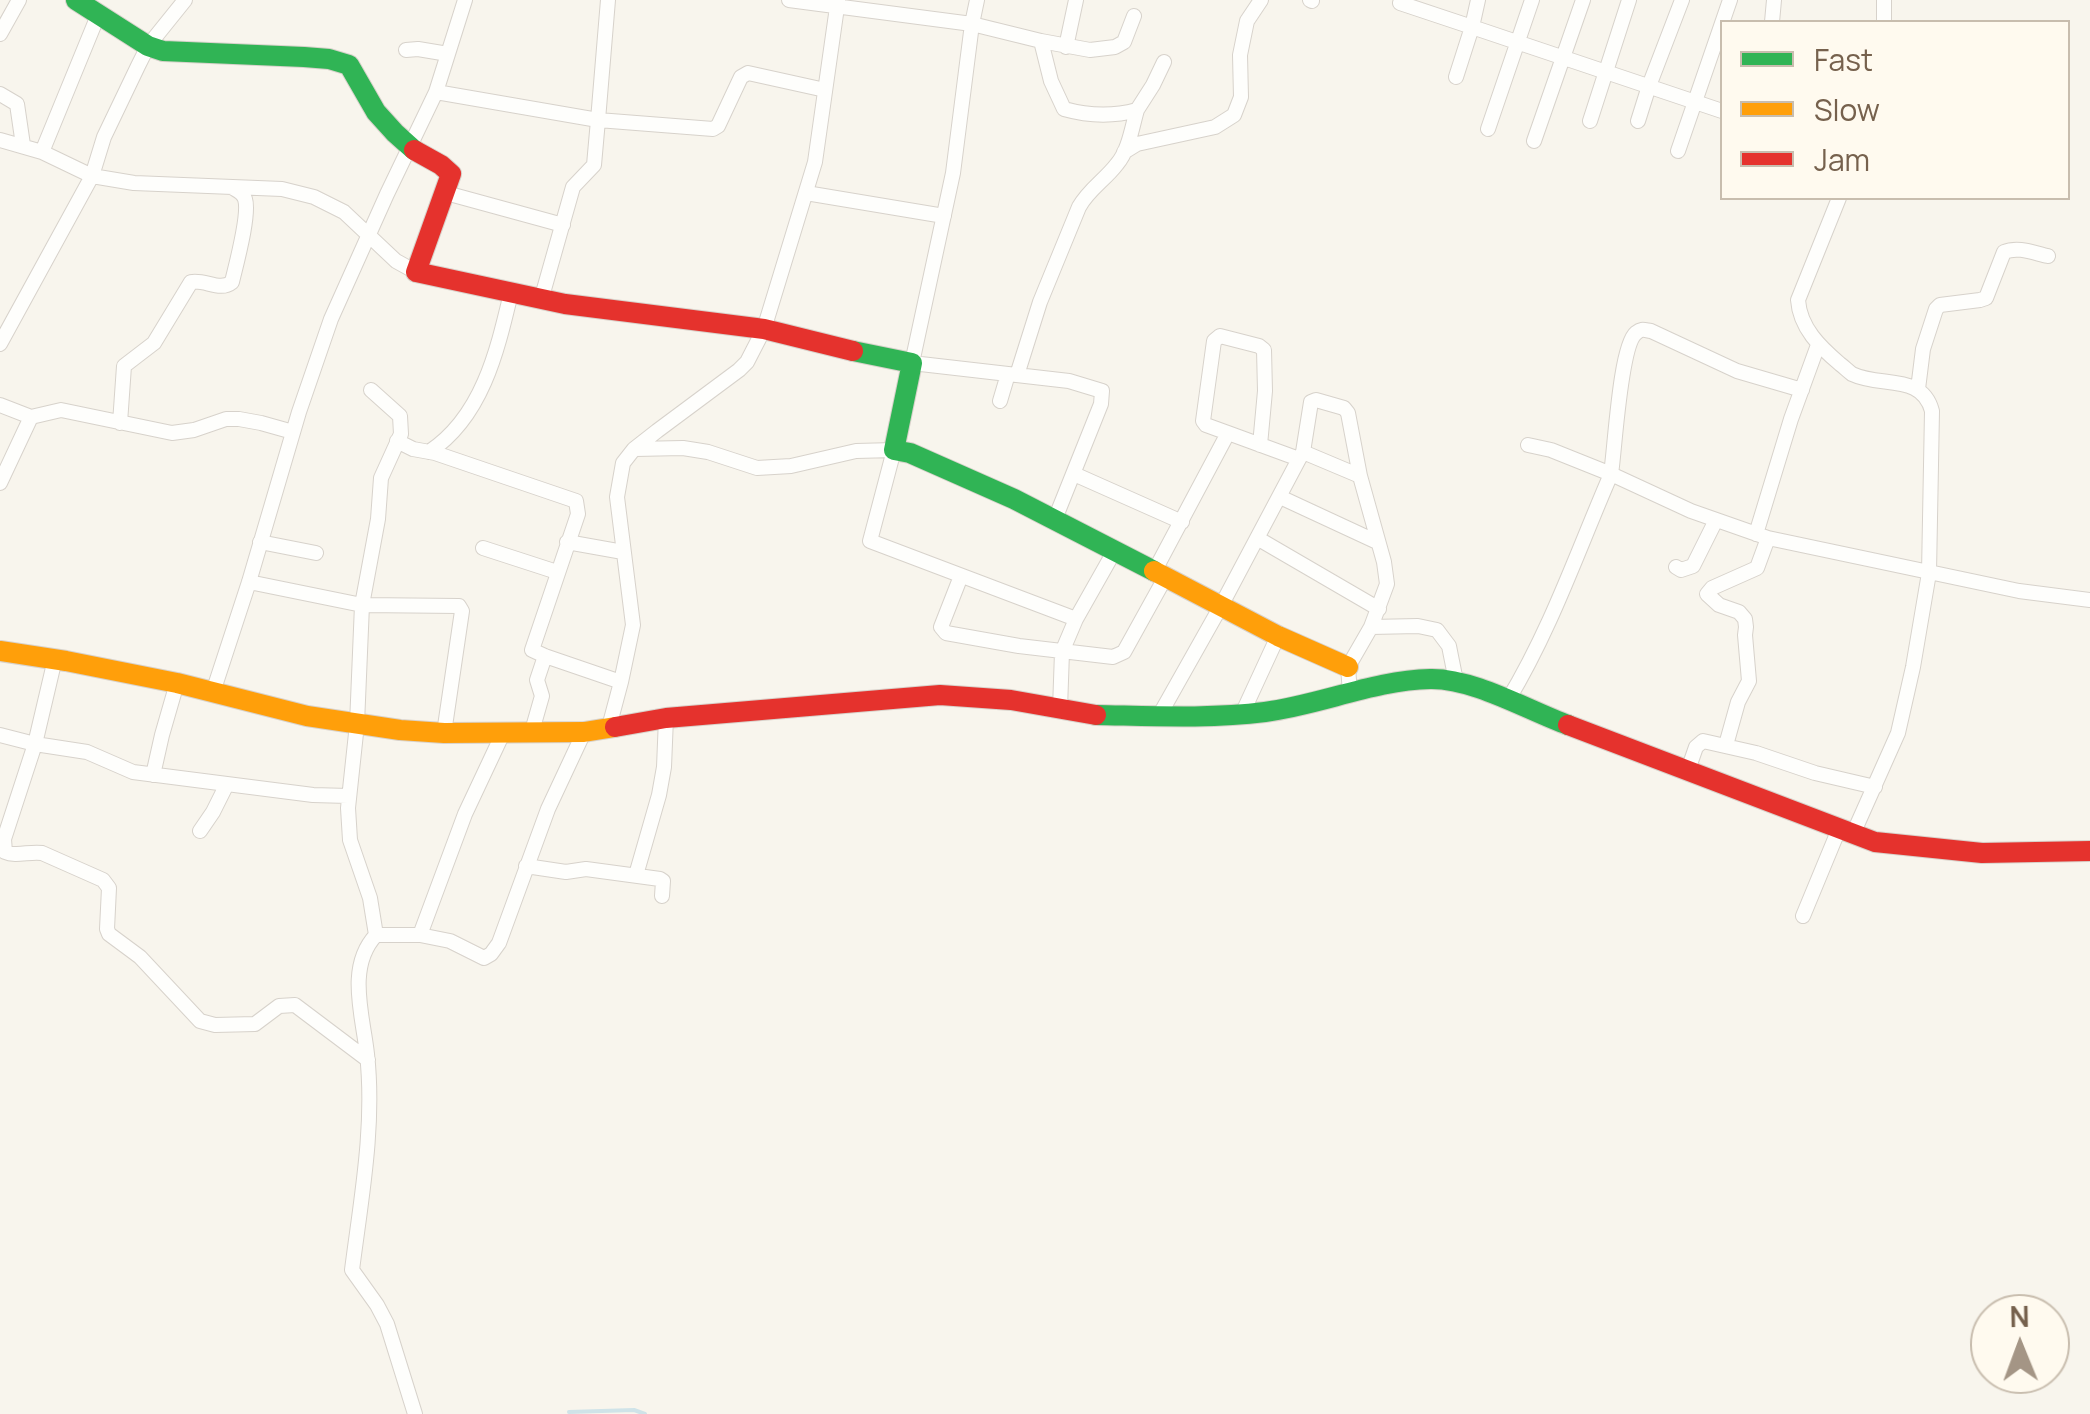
<!DOCTYPE html>
<style>
body{margin:0}
#map{position:relative;width:2090px;height:1414px;overflow:hidden;background:#f8f5ed;font-family:Manrope,sans-serif}
canvas{display:block}
.legend{position:absolute;left:1720px;top:20px;width:350px;height:180px;box-sizing:border-box;background:#fffaef;border:2px solid #c8bdae;margin:0;padding:12px 18px;list-style:none;font-size:30px;color:#76614d}
.legend li{display:flex;align-items:center;gap:20px;height:50px}
.legend b{width:50px;border:2px solid #c8bdae}
.north{position:absolute;left:1970px;top:1294px;width:100px;height:100px;box-sizing:border-box;background:#fffaef;border:2px solid #c8bdae;border-radius:50%;rotate:359deg;font-size:28px;font-weight:700;line-height:40px;text-align:center;color:#76614d}
.north::after{content:'';display:block;margin:auto;width:35px;height:45px;background:#a49585;clip-path:polygon(50% 0,100% 100%,50% 72%,0 100%)}
</style>
<div id="map">
<canvas width="2090" height="1414"></canvas>
<ul class="legend">
<li><b style="height:12px;background:#30b455"></b>Fast</li>
<li><b style="height:12px;background:#ff9f0a"></b>Slow</li>
<li><b style="height:12px;background:#e5322d"></b>Jam</li>
</ul>
<div class="north">N</div>
</div>
<script>
const c = document.querySelector('canvas').getContext('2d');
c.lineJoin = 'round';
function strokePath(path, color, width, dash) { c.strokeStyle = color; c.lineWidth = width; c.lineCap = dash ? 'butt' : 'round'; c.setLineDash(dash || []); c.stroke(path); }
strokePath(new Path2D(`
 M 569,1412 L 634,1410 L 645,1414`), '#cfe3e8', 4);
const street = new Path2D(`
 M 789,0 L 972,24 L 1041,41 L 1090,50 L 1115,47 L 1124,42 L 1134,16
 M 977,0 L 972,24 L 953,173 L 912,363 L 1069,381 L 1102,391 L 1101,404 L 1055,519
 M 1310,0 L 1312,1
 M 1884,0 L 1884,22
 M 1400,3 L 1472,27 L 1478,0
 M 1772,22 L 1774,0
 M 0,34 L 19,0
 M 1041,41 L 1051,81 L 1064,109 C 1089,116 1112,117 1137,110 L 1153,85 L 1164,62
 M 1066,47 L 1076,0
 M 406,50 L 418,49 L 448,54
 M 1456,77 L 1472,27 L 1722,111
 M 436,92 L 598,120 L 608,0
 M 0,94 L 17,104 L 23,145
 M 1590,121 L 1629,0
 M 1638,121 L 1649,86 L 1682,0
 M 1488,129 L 1532,0
 M 0,140 L 42,152 L 92,176 L 134,183 L 282,189 L 314,197 L 344,212 L 396,261 L 416,272
 M 1534,141 L 1583,0
 M 1678,151 L 1730,0
 M 42,152 L 99,13
 M 1124,152 L 1137,144 L 1215,127 L 1234,115 L 1241,97 L 1240,55 L 1247,21 L 1261,0
 M 446,193 L 563,225
 M 806,193 L 944,216
 M 1839,198 L 1798,300 C 1800,328 1820,347 1840,364 C 1844,367 1848,371 1852,374 C 1881,388 1922,373 1932,411 L 1929,573 L 1913,667 L 1898,733 L 1853,834
 M 541,300 L 573,187 L 594,165 L 598,120 L 713,129 L 718,126 L 741,77 L 748,73 L 825,90
 M 0,344 L 92,176 L 104,137 L 138,66 L 148,46 L 185,0
 M 1017,375 L 1040,302 L 1079,207 C 1089,189 1105,180 1117,164 C 1129,150 1132,127 1137,110
 M 1918,389 L 1923,349 L 1936,309 L 1940,305 L 1980,300 L 1986,298 L 2004,252 C 2018,246 2034,253 2048,256
 M 371,390 L 400,416 L 401,434 L 381,478 L 378,519 L 362,605 L 357,724 L 348,808 L 350,840 L 370,898 L 376,935
 M 1802,390 L 1737,371 L 1651,331 C 1644,330 1642,328 1636,333 C 1620,346 1615,448 1611,474 L 1691,511 L 1768,538 L 2019,591 L 2090,600
 M 1000,401 L 1008,374
 M 0,405 L 31,417
 M 120,423 L 124,366 L 154,343 L 191,282 C 205,279 220,292 232,282 C 236,265 250,214 245,199 C 243,193 238,191 233,188
 M 1228,433 L 1206,425 L 1203,421 L 1214,341 L 1220,336 L 1259,346 L 1264,350 L 1265,391 L 1260,445
 M 397,441 L 413,449 L 435,453 L 576,501 L 578,514 L 532,650 L 545,656 L 621,682
 M 635,449 L 683,448 L 708,452 L 757,468 L 791,466 L 856,451 L 894,450 L 870,541 L 1076,619
 M 429,452 C 482,417 497,352 511,293
 M 1303,452 L 1311,402 L 1316,400 L 1344,408 L 1348,413 L 1360,476
 M 1074,474 L 1182,522
 M 0,483 L 31,417 L 61,410 L 172,433 L 194,430 L 226,419 L 239,419 L 261,423 L 293,432
 M 1280,497 L 1377,542
 M 1756,534 L 1791,419 L 1818,345
 M 1257,538 L 1379,609
 M 260,542 L 316,553
 M 567,542 L 623,552
 M 483,548 L 557,572
 M 1676,567 L 1681,570 L 1693,566 L 1716,520
 M 1154,572 L 1228,433 L 1299,459 L 1303,452 L 1360,476 L 1384,562 L 1387,584 L 1371,627 L 1348,667 L 1350,693
 M 961,576 L 941,627 L 946,633 L 1019,646 L 1113,657 L 1124,652 L 1165,578
 M 249,582 L 362,605 L 459,606 L 462,611 L 444,733
 M 1371,627 L 1418,626 L 1437,630 L 1449,646 L 1456,681
 M 55,659 L 35,744 L 4,839 L 5,852 C 16,857 30,851 42,853 L 103,880 L 109,888 L 107,929 L 109,934 L 140,957 L 200,1021 L 215,1025 L 255,1024 L 279,1006 L 295,1005 L 368,1060
 M 213,692 L 249,582 L 299,412 L 331,319 L 387,194 L 436,92 L 465,0
 M 1508,700 C 1551,629 1578,550 1611,474 L 1551,450 L 1528,445
 M 1060,709 L 1062,652 L 1076,619 L 1115,550
 M 1242,714 L 1278,636
 M 1159,716 L 1221,606 L 1299,459
 M 609,727 L 621,682 L 633,625 L 617,497 L 623,463 L 634,449 L 657,431 L 739,370 L 747,362 L 764,329 L 815,162 L 838,0
 M 532,731 L 542,696 L 537,680 L 545,656
 M 0,735 L 35,744 L 87,752 L 133,772 L 313,795 L 348,796
 M 1726,745 L 1738,702 L 1749,681 L 1745,635 L 1746,627 L 1745,619 L 1739,612 L 1719,605 L 1707,594 L 1712,588 L 1757,568 L 1768,538
 M 1688,770 L 1696,747 L 1703,741 L 1756,753 L 1815,773 L 1875,787
 M 153,775 L 162,735 L 177,683
 M 200,831 L 213,812 L 227,784
 M 526,866 L 566,872 L 586,869 L 660,879 L 663,881 L 662,896
 M 636,875 L 659,795 L 664,767 L 666,718
 M 1803,916 L 1839,829
 M 420,935 L 465,814 L 504,731
 M 415,1414 L 387,1324 L 377,1305 L 352,1270 C 361,1199 375,1126 367,1054 C 363,1016 346,967 376,935 L 420,935 L 450,941 L 484,958 L 491,954 L 499,943 L 548,809 L 584,732`);
const fast = new Path2D(`
 M 76,0 L 148,46 L 163,51 L 304,57 L 329,59 L 349,65 L 376,112 L 395,133 L 414,150
 M 853,351 L 912,363 L 894,450 L 910,453 L 1014,499 L 1154,571
 M 1096,715 C 1152,716 1210,719 1265,712 C 1319,705 1376,680 1430,679 C 1473,678 1527,710 1568,725`);
const slow = new Path2D(`
 M 1154,571 L 1278,636 L 1348,667
 M 0,651 L 66,661 L 177,683 L 307,716 L 400,730 L 444,733 L 584,732 L 615,727`);
const jam = new Path2D(`
 M 414,150 L 441,165 L 451,174 L 416,272 L 565,304 L 764,329 L 853,351
 M 1568,725 L 1875,842 L 1982,853 L 2090,851
 M 615,727 L 666,718 L 940,695 L 1011,700 L 1096,715`);
strokePath(street, '#d7d2cb', 16);
strokePath(fast, '#d8d2cb', 22);
strokePath(slow, '#d8d2cb', 22);
strokePath(jam, '#d8d2cb', 22);
strokePath(street, '#fefefc', 14);
strokePath(fast, '#30b455', 20);
strokePath(slow, '#ff9f0a', 20);
strokePath(jam, '#e5322d', 20);
</script>
